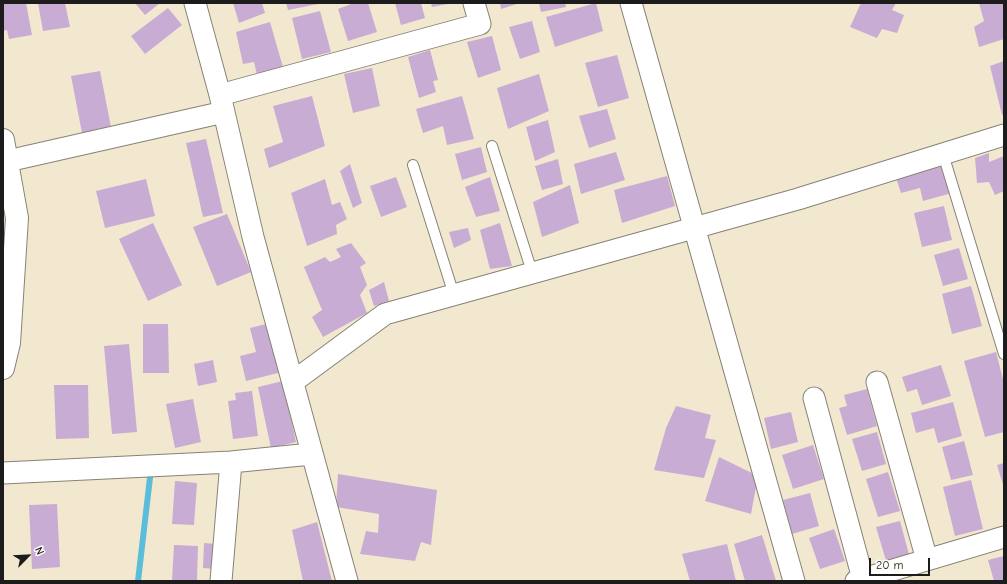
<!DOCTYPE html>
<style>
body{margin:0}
#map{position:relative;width:1007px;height:584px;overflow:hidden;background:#f1e8cf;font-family:"Comic Neue",sans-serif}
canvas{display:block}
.frame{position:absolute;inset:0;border:4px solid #1c1c1c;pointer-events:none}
.north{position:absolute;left:8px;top:536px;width:40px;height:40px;-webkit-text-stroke:3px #fdfcf7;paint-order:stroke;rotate:66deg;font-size:11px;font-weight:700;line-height:16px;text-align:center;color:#1c1c1c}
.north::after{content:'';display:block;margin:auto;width:14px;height:18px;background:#1c1c1c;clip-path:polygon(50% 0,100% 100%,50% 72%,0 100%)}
.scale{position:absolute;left:869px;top:558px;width:61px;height:18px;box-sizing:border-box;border:2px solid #1c1c1c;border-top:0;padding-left:5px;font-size:12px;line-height:14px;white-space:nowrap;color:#1c1c1c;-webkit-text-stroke:3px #fdfcf7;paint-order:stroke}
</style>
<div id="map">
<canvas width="1007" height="584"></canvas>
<div class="frame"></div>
<div class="north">N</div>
<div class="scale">20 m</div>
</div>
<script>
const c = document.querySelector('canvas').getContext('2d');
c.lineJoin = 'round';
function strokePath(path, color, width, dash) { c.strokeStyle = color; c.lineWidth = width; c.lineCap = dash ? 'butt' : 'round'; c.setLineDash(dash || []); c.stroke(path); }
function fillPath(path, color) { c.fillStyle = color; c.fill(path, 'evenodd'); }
strokePath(new Path2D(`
 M 138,581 L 151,469`), '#5bbdd9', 6);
fillPath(new Path2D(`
 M 3,3 L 26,3 L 32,35 L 9,39 L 7,30 L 3,31 Z
 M 38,3 L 65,3 L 70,27 L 43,31 Z
 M 135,3 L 160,3 L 145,15 Z
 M 233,3 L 262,3 L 265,13 L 239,23 Z
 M 286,3 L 318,3 L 318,4 L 288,10 Z
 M 354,3 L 368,3 L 377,32 L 348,41 L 338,9 Z
 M 395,3 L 421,3 L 425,18 L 401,25 Z
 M 431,3 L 448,3 L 448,4 L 432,7 Z
 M 500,3 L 520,3 L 501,9 Z
 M 539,3 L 565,3 L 566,7 L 541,12 Z
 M 596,3 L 603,31 L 555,47 L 546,17 Z
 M 861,3 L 896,3 L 892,10 L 904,15 L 897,33 L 882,29 L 877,38 L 850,27 Z
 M 979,3 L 1004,3 L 1004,39 L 979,47 L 974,27 L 984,21 Z
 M 168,8 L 182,25 L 145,54 L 131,36 Z
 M 320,11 L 331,52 L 302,59 L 292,18 Z
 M 532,21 L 540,52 L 520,59 L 509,27 Z
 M 270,22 L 283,67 L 257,75 L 254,62 L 243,64 L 236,32 Z
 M 492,36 L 501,70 L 478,78 L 467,42 Z
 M 430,50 L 438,80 L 433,81 L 436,92 L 419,98 L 408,57 Z
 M 617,55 L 629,98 L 598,107 L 585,63 Z
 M 1004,61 L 1004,114 L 1002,115 L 990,66 Z
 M 372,68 L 380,106 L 353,113 L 344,74 Z
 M 100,71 L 111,127 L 82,133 L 71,76 Z
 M 539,74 L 549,111 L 508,129 L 497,88 Z
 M 312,96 L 325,146 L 269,168 L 264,149 L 283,142 L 273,106 Z
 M 462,96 L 474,139 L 447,145 L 443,126 L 423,133 L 416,109 Z
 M 607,109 L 616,139 L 589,148 L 579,116 Z
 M 548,120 L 555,152 L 535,161 L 526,127 Z
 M 206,139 L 223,213 L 203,217 L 186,143 Z
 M 481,147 L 487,172 L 462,180 L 455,154 Z
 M 616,152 L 625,180 L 581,194 L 574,164 Z
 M 989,153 L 989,162 L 1004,156 L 1004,191 L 995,195 L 989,182 L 977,183 L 975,158 Z
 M 558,159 L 563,184 L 542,190 L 535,166 Z
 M 350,164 L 362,203 L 353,208 L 340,171 Z
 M 945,165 L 952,193 L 923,201 L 920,188 L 901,193 L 896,178 Z
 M 667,176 L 675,206 L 622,223 L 614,190 Z
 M 396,177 L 407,207 L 381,217 L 370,186 Z
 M 490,177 L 500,211 L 476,217 L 465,187 Z
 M 146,179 L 155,216 L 105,228 L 96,191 Z
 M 325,179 L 332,205 L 340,202 L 347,219 L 336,225 L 337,234 L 307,246 L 291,193 Z
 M 570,185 L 579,223 L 542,237 L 533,202 Z
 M 944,206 L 952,240 L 922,247 L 914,213 Z
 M 227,214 L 251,272 L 217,286 L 193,227 Z
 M 153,223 L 182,285 L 148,301 L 119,239 Z
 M 500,223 L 512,266 L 490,269 L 480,230 Z
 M 468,228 L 471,240 L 454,248 L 449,232 Z
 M 351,243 L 366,263 L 360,267 L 367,285 L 360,295 L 367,313 L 323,337 L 312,317 L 322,310 L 304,267 L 325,257 L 330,262 L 341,257 L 336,249 Z
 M 959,248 L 968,279 L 943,286 L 934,255 Z
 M 384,282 L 389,301 L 374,306 L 369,290 Z
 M 971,286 L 982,326 L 952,334 L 942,294 Z
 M 270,323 L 282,372 L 246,381 L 240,356 L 256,352 L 250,328 Z
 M 143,324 L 168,324 L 169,373 L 143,373 Z
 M 129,344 L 137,432 L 112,434 L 104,346 Z
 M 996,352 L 1004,383 L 1004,432 L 985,437 L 964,361 Z
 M 213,360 L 217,382 L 198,386 L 194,364 Z
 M 941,365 L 951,396 L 922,405 L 917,389 L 907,392 L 902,377 Z
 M 283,381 L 296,442 L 271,448 L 258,387 Z
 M 54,385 L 88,385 L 89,438 L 56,439 Z
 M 867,389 L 877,426 L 847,435 L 839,408 L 847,406 L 844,395 Z
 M 252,391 L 258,436 L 233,439 L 228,401 L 236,400 L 235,393 Z
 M 193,399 L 201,442 L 175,448 L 166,404 Z
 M 953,402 L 962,436 L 938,443 L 934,428 L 916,433 L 911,413 Z
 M 676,406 L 711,415 L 705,438 L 716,440 L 704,478 L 654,470 L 666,428 Z
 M 791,412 L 798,442 L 771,449 L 764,418 Z
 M 877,432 L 886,464 L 862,471 L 852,439 Z
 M 964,441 L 973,475 L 951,480 L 942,447 Z
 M 813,445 L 824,479 L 793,489 L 782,455 Z
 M 719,457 L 758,476 L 751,514 L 705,501 Z
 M 1004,463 L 1004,488 L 997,465 Z
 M 888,472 L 900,511 L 878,517 L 866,479 Z
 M 338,474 L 437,490 L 431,545 L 421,542 L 415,561 L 360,554 L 366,531 L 378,533 L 379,514 L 336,507 Z
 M 971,480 L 983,529 L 955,536 L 943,487 Z
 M 175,481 L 197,483 L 194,525 L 172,524 Z
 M 810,493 L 819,526 L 792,534 L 783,500 Z
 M 57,504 L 60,567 L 32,569 L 29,505 Z
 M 900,521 L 910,558 L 887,564 L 876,527 Z
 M 317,522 L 332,581 L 303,581 L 292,530 Z
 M 834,529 L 845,561 L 820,569 L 809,538 Z
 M 762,535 L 776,581 L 745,581 L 734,544 Z
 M 204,543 L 216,544 L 215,569 L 203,568 Z
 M 727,544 L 736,581 L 690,581 L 682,554 Z
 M 174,545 L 198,546 L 197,581 L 172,580 Z
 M 1004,556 L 1004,581 L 994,581 L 988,560 Z`), '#c9acd3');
const lane = new Path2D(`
 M 492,146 L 532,272
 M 943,154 L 1004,354
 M 413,165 L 454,295`);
const street = new Path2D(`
 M 195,3 L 220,95 L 253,237 L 347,581
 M 631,3 L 794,581
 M 220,95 L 480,24 L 474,3
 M 3,162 L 224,112
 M 294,381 L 385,314 L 798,199 L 1004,135
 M 877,382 L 927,560
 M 814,398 L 863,579
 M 3,473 L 231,462 L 311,454
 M 221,581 L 231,462
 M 856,581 L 1004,537`);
const secondary = new Path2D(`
 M 3,140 L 17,218 L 9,343 L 3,368`);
strokePath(lane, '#868276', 12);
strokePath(street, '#868276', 23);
strokePath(secondary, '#868276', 24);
strokePath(lane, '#fff', 10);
strokePath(street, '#fff', 21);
strokePath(secondary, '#fff', 22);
</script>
